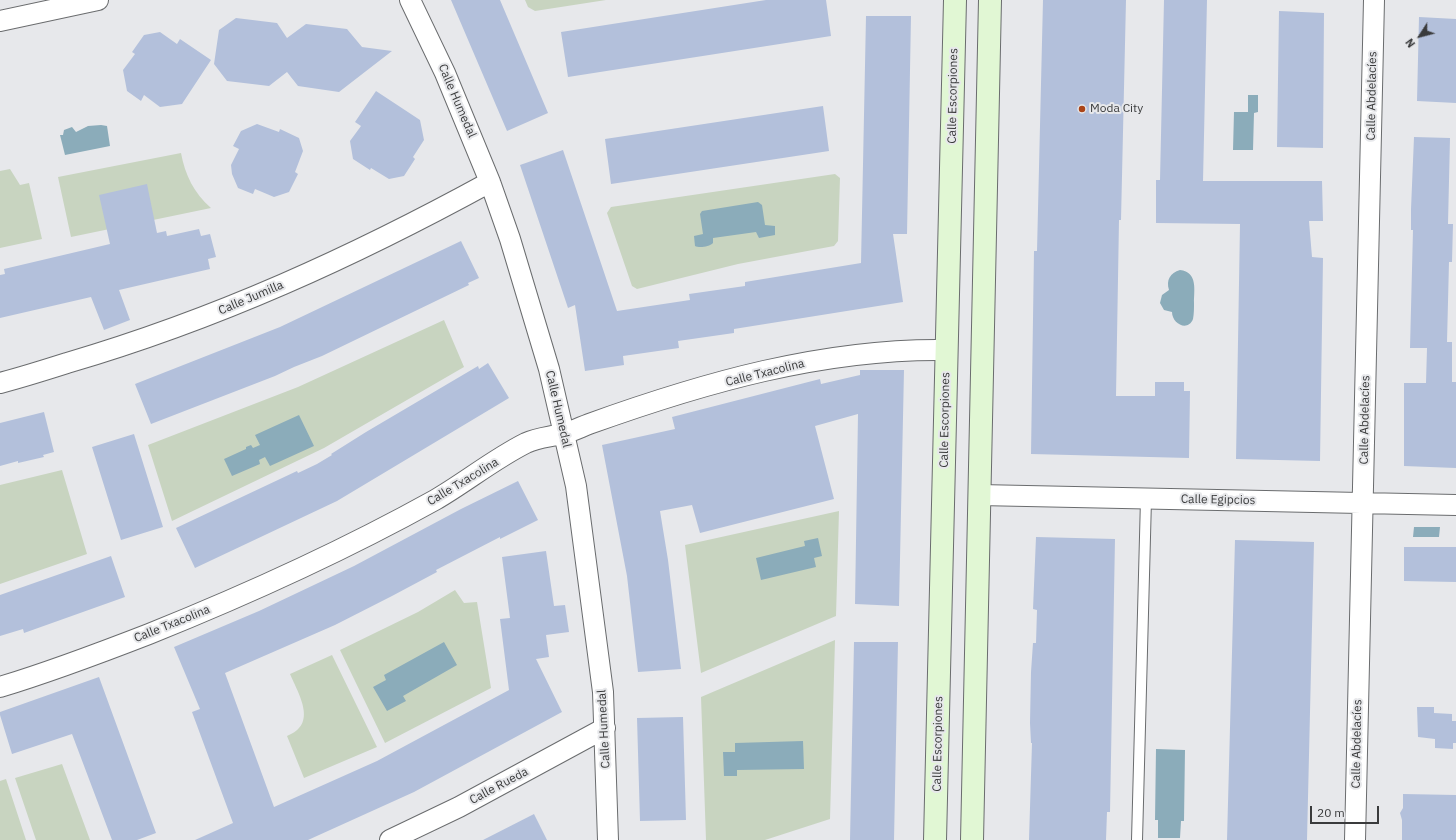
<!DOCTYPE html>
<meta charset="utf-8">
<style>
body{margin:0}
#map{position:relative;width:1456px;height:840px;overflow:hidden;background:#e7e8eb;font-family:"IBM Plex Sans",sans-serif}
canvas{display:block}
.north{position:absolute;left:1400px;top:16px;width:40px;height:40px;-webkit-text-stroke:3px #e7e8eb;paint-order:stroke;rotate:234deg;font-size:11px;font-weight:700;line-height:16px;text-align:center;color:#3a3b3c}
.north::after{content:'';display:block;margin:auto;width:14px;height:18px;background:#3a3b3c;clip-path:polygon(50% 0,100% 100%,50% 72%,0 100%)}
.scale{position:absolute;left:1310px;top:806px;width:69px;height:18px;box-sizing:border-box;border:2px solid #3a3b3c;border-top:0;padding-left:5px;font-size:12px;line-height:14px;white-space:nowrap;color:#3a3b3c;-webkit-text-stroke:3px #e7e8eb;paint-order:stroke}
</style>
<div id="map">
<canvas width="1456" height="840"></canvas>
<div class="north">N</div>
<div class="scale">20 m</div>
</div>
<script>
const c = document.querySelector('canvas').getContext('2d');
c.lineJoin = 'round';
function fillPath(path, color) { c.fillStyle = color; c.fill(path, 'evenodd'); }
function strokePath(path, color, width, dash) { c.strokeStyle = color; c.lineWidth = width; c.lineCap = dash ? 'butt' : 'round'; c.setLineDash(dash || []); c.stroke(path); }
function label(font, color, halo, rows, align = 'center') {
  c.font = font + ' "IBM Plex Sans",sans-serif'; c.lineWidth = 4; c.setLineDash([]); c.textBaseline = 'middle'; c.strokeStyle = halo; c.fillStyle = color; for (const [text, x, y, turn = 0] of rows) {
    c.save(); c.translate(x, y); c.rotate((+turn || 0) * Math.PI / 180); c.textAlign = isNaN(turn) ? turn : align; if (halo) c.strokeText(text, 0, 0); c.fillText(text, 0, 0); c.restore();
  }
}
fillPath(new Path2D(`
 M 525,0 L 606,0 L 535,11 L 528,7 Z
 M 181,153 C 185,175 194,193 211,208 L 71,237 L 58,177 Z
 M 10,169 L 20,185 L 29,183 L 42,239 L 0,248 L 0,171 Z
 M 835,174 L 840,178 L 838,241 L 834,246 L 738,264 L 637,289 L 632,286 L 607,213 L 611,207 Z
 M 444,320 L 464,367 L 324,448 L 172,521 L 148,445 L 298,387 Z
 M 62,470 L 87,554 L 0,584 L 0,485 Z
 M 839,511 L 836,616 L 701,673 L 685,545 Z
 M 455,590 L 464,603 L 477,602 L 491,688 L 385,743 L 340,650 L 418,612 Z
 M 835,640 L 830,819 L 765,840 L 706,840 L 701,697 Z
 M 332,655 L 377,747 L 304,778 L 287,736 C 318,724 299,695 290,674 Z
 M 62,764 L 90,840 L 36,840 L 15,778 Z
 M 6,779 L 26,840 L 0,840 L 0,781 Z`), '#c8d4c0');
fillPath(new Path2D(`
 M 1248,95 L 1258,95 L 1258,112 L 1254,113 L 1253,150 L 1233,150 L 1234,112 L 1248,112 Z
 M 101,125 L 107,126 L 110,146 L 65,155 L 60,135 L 63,135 L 64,130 L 72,127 L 76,132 L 88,126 Z
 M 758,202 L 762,205 L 765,225 L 775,226 L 775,235 L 759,238 L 756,232 L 713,238 L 713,243 C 709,247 699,248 695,246 L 694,236 L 703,234 L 700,214 L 702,211 Z
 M 1180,270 C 1198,272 1194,290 1194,303 C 1194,308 1194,314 1193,319 C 1188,332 1172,324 1172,312 L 1164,310 L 1160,303 L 1162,295 L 1169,290 C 1166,280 1170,273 1180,270 Z
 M 299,415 L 314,446 L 270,466 L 265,457 L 259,460 L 260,464 L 232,476 L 224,459 L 246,449 L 246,447 L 251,445 L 253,448 L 260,445 L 255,435 Z
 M 1414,527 L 1440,527 L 1439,537 L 1413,537 Z
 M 818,538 L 822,556 L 814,558 L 816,567 L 761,580 L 756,558 L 805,546 L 804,541 Z
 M 444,642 L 457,665 L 403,696 L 406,701 L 387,711 L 373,687 L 386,680 L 384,675 Z
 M 803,741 L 804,769 L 737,770 L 737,776 L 724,776 L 723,752 L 735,752 L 735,743 Z
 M 1156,749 L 1185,750 L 1184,821 L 1181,821 L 1180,838 L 1158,838 L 1158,820 L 1155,820 Z`), '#8bacba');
fillPath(new Path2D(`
 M 451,0 L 500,0 L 548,113 L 507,131 Z
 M 766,0 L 826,0 L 831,36 L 568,77 L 561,32 Z
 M 1043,0 L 1126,0 L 1121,220 L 1119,220 L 1116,396 L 1155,396 L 1155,382 L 1184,382 L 1184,391 L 1190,391 L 1189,458 L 1031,454 L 1034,251 L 1037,251 Z
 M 1164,0 L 1207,0 L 1203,181 L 1322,181 L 1323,221 L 1309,221 L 1312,257 L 1323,258 L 1320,461 L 1236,459 L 1240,224 L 1156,223 L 1156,180 L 1160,180 Z
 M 1279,11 L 1324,13 L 1323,148 L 1277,147 Z
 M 866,16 L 911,16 L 907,234 L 893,234 L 903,302 L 734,329 L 734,333 L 678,341 L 679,348 L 623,356 L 624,365 L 585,371 L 575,305 L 568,308 L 520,165 L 563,150 L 617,311 L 690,300 L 689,294 L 745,286 L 745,282 L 861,263 Z
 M 1419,17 L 1456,19 L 1456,103 L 1417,101 Z
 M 236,18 L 277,23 L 287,38 L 306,24 L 347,29 L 362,47 L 392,51 L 339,92 L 298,86 L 287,72 L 269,86 L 227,81 L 214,64 L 219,30 Z
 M 160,32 L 177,44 L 180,39 L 211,60 L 182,104 L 160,107 L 144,95 L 141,101 L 127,91 L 123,70 L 135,54 L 132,52 L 144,35 Z
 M 376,91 L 420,120 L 424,140 L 413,157 L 415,159 L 404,176 L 389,179 L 371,168 L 370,170 L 353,159 L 350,141 L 361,126 L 355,122 Z
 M 823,106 L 829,151 L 611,184 L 605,139 Z
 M 257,124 L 279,132 L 280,129 L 299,138 L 303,151 L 295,172 L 298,174 L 289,192 L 274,197 L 255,189 L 253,194 L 238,188 L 232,174 L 231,165 L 239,149 L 233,146 L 241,131 Z
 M 1414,137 L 1450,138 L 1448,224 L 1453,224 L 1452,262 L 1449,262 L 1447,342 L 1452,342 L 1452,382 L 1456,382 L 1456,468 L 1404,466 L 1404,383 L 1426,383 L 1427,348 L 1410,348 L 1413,230 L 1411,230 L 1411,209 Z
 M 147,184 L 157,233 L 166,231 L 167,236 L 199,229 L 201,236 L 210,234 L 216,257 L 208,259 L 210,269 L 119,290 L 130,320 L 104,330 L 91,297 L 0,318 L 0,275 L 5,274 L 4,269 L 110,244 L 99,195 Z
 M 461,241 L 479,278 L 468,283 L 469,285 L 322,356 L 294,367 L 275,376 L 151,424 L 135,384 L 280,327 Z
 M 488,363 L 509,398 L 337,501 L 195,568 L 176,528 L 297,471 L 298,473 L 317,464 L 332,455 L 331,454 L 366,432 L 478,366 L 479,369 Z
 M 860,370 L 904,370 L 899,606 L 855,604 L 858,414 L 815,426 L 834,499 L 700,533 L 692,505 L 660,511 L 668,560 L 681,669 L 638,672 L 627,576 L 602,445 L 675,429 L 672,417 L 820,379 L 821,384 L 860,375 Z
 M 44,412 L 54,452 L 43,455 L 44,457 L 18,463 L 18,461 L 0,466 L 0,423 Z
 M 134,434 L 163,527 L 121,540 L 92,447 Z
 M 518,481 L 538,520 L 500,539 L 500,537 L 436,570 L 437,572 L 392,596 L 335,625 L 225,673 L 274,807 L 377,761 L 509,690 L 500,619 L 510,618 L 502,557 L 546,551 L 554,606 L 565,605 L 569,632 L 546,635 L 549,657 L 536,659 L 562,712 L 414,792 L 308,840 L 195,840 L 233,823 L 192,712 L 200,709 L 174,647 L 259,611 L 354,566 L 461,509 Z
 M 1036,537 L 1115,539 L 1110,812 L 1107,812 L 1106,840 L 1029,840 L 1032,743 L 1031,743 L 1030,723 L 1031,672 L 1033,643 L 1036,643 L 1037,610 L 1033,609 Z
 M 1235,540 L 1314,542 L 1307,840 L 1227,840 Z
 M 1404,547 L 1456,547 L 1456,582 L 1404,581 Z
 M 111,556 L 125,597 L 24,633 L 23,629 L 0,636 L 0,595 Z
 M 854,642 L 898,642 L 894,840 L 850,840 Z
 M 99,677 L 156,833 L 137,840 L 112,840 L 72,734 L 12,754 L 0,715 L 0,712 Z
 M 1417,707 L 1434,707 L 1434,713 L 1452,714 L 1452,721 L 1456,721 L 1456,743 L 1453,743 L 1453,749 L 1435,748 L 1435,739 L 1418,737 Z
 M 683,717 L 686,820 L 640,821 L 637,718 Z
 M 1403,794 L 1456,795 L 1456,840 L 1402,840 L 1402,820 L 1400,813 L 1403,808 Z
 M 534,814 L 547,840 L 483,840 Z`), '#b3c0db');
const lane = new Path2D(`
 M 1137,840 L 1146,499`);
const street = new Path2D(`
 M 410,0 L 445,73 L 490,182 L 510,239 L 549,369 L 576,486 L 603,692 L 608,840
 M 0,21 L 98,0
 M 0,383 C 23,377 45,370 67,363 C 217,319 353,257 490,182
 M 979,495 L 1456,505
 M 0,687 C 50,672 100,653 149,634 C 246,595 343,551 435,500 C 466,482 494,459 526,443 C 539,437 552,437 565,433 C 573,431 581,427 589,424 C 703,383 824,348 947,350
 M 390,840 L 459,807 L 605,728
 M 1355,840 L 1374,0`);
const secondary = new Path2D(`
 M 935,840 L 955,0
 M 972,840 L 990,0`);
strokePath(lane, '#6a6c6e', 12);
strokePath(street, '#6a6c6e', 22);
strokePath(secondary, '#6a6c6e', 24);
strokePath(lane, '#fff', 10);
strokePath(street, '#fff', 20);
strokePath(secondary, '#e1f7d4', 22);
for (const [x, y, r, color] of [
 [1082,109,4,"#ab4519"]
]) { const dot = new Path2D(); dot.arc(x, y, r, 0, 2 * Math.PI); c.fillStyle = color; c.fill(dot); strokePath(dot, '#e7e8eb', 1.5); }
label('12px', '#3a3b3c', '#e7e8eb', [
 ["Calle Escorpiones",953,96,-89],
 ["Calle Abdelacíes",1372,96,-89],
 ["Calle Humedal",457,101,67],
 ["Calle Jumilla",251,298,-23],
 ["Calle Txacolina",765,373,-14],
 ["Calle Humedal",558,409,77],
 ["Calle Escorpiones",945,420,-89],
 ["Calle Abdelacíes",1365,420,-89],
 ["Calle Txacolina",463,482,-31],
 ["Calle Egipcios",1218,500,1],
 ["Calle Txacolina",172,624,-22],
 ["Calle Humedal",604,729,-93],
 ["Calle Escorpiones",938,744,-89],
 ["Calle Abdelacíes",1357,744,-89],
 ["Calle Rueda",499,786,-28]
]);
label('12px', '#3a3b3c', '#e7e8eb', [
 ["Moda City",1090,109]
], 'left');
</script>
